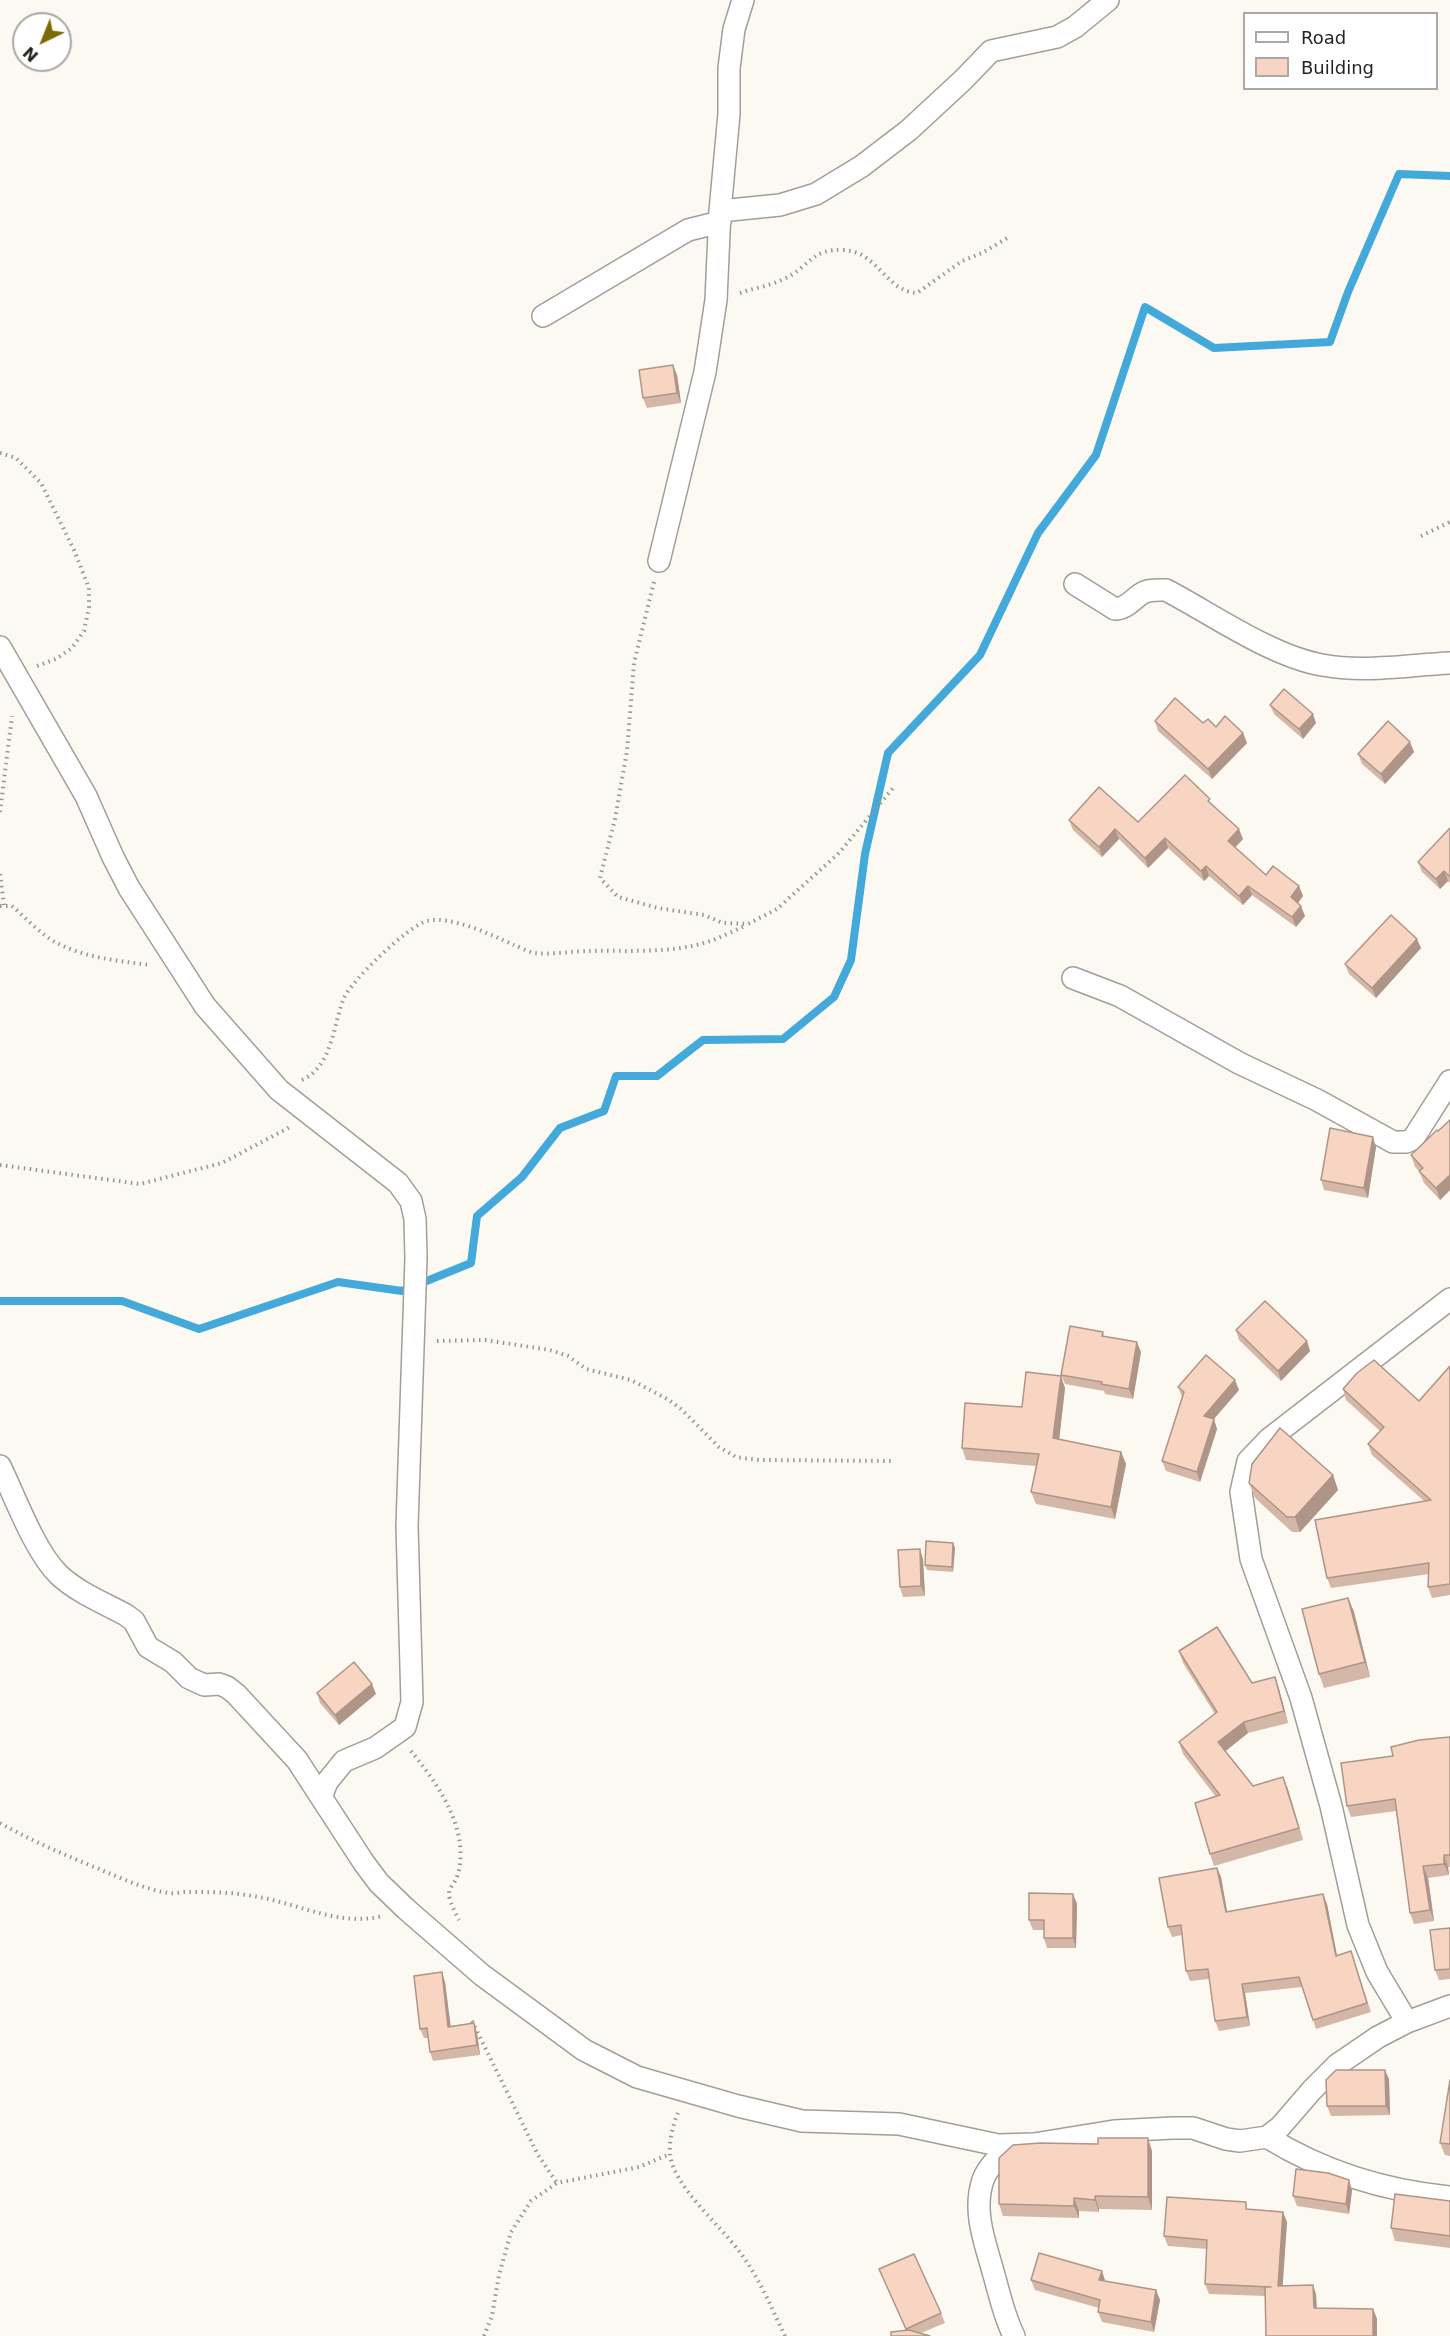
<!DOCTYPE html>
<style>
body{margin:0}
#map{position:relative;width:1450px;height:2336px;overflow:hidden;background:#fbf9f1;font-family:"DejaVu Sans",sans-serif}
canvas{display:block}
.legend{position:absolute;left:1243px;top:12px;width:195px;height:78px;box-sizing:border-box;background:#fff;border:2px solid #a8a8a7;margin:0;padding:8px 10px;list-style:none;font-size:18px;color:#262522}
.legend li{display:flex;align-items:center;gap:12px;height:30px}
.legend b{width:30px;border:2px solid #a8a8a7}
.north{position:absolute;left:12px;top:12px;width:60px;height:60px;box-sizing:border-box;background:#fff;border:2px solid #a8a8a7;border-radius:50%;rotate:223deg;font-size:16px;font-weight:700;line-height:24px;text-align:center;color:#262522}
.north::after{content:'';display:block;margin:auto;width:21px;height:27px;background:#7c6b03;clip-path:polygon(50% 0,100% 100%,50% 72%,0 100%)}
</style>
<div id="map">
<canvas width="1450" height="2336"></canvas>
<ul class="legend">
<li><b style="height:8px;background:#fff"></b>Road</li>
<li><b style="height:16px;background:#f8d5c2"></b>Building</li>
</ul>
<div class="north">N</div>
</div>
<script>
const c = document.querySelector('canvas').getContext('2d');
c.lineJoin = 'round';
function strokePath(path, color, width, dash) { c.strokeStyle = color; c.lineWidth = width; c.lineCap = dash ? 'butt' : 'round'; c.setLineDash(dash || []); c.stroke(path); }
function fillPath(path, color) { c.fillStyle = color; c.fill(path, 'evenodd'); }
strokePath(new Path2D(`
 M 0,1301 L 122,1301 L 199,1329 L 338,1282 L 402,1291 L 471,1263 L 477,1216 L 522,1177 L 560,1128 L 604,1111 L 616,1076 L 657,1076 L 703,1040 L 783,1039 L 834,997 L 851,960 L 865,854 L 888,753 L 980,655 L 1038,533 L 1096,455 L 1145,307 L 1214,348 L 1330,342 L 1348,292 L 1399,174 L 1450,176`), '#42a9da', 8);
const street = new Path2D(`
 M 720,211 L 780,205 L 816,194 L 862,166 L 909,130 L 963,80 L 991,51 L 1057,37 L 1075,27 L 1108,0
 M 543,316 L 688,230 L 720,222
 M 659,561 L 705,372 L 716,300 L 720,211 L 729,114 L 729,68 L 734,29 L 743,0
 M 1075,584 L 1115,609 C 1126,609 1132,600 1141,594 C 1148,589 1157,590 1166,590 C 1212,614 1271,656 1322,665 C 1364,673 1408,665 1450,663
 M 0,647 L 86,796 L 113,857 L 129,888 L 205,1006 L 279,1090 L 398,1183 L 411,1201 L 415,1219 L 416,1258 L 407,1526 L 412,1702 L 405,1727 L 375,1748 L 344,1761 L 327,1782 L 321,1797 L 364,1863 L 379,1883 L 406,1909 L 482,1975 L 584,2050 L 637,2077 L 738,2106 L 802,2121 L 899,2124 L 998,2145 L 1034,2144 L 1114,2131 L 1173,2128 L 1193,2128 L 1226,2139 L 1240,2141 L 1267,2137 L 1280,2127 L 1312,2090 L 1337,2065 L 1378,2037 L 1407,2022 L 1450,2006
 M 1073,978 L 1120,996 L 1239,1063 L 1317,1100 L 1393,1142 L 1406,1142 L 1413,1139 L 1450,1081
 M 0,1466 C 15,1497 35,1552 59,1575 C 77,1592 104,1603 126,1615 L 134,1621 L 148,1647 L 173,1662 L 189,1678 L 204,1685 L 219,1684 L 227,1687 L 236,1694 L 297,1760 L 321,1797
 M 1407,2022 L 1377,1972 L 1358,1925 L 1331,1806 L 1301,1698 L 1251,1559 L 1241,1492 L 1248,1461 L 1269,1439 L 1450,1299
 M 1267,2137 C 1322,2171 1386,2191 1450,2197
 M 1012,2145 C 1001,2155 988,2166 983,2180 C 972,2212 986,2245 994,2275 C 1000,2296 1004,2316 1014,2336`);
strokePath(street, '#a29f98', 24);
strokePath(new Path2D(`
 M 740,293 C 754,288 770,286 784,279 C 810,267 811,248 844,250 C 854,251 862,254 869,260 C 886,273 895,292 917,293 L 962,261 L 982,253 L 1009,237
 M 0,453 L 16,458 L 41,483 L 74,550 L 89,588 L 89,607 L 84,631 L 72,648 L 56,659 L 37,666
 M 1421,536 L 1450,522
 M 654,582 L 634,663 L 627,751 L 615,819 L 600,878 L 618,897 L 658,908 L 704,915 L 723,923 L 748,924 L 777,909 L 839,853 L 893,788
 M 0,812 L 12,716
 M 0,874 L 4,905
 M 0,906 L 12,906 C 26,918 42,936 59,944 C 87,958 119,961 150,965
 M 302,1080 C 333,1066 333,1024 344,998 C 352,980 408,926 427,921 C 450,915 492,935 514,945 C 520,947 528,952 535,953 C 552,955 572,951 589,951 C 628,950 670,954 707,942 C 720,938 733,931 745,926
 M 0,1165 L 140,1184 L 222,1163 L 290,1127
 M 437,1341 L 485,1340 L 550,1350 L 568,1356 L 586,1369 L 631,1380 L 669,1400 L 681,1409 L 719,1447 L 736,1457 L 759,1460 L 891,1461
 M 411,1751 C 436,1782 465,1822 460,1864 C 456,1896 438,1880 459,1920
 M 0,1823 C 32,1841 65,1855 99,1869 C 121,1878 144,1889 168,1893 C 174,1894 180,1892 186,1892 C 210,1892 235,1892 258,1897 C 300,1904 340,1927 382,1916
 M 472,2021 L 538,2155 L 557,2183
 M 678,2113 C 673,2125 669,2140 670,2154 C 673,2186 720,2225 739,2251 C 759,2277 771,2307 785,2336
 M 484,2336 L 492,2316 L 499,2275 L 511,2232 L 531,2201 L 557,2183 L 639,2167 L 670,2154`), '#979590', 4, [1.5, 4.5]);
strokePath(street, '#fff', 21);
fillPath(new Path2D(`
 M 677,375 L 681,403 L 647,408 L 643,398 Z
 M 1270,705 L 1316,723 L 1303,739 L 1274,714 Z
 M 1155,721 L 1203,723 L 1243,733 L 1247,743 L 1212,779 L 1158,731 Z
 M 1414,752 L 1385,784 L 1362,764 L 1358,754 Z
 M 1212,804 L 1243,839 L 1235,847 L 1266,875 L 1299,886 L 1303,896 L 1298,903 L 1305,916 L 1296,927 L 1252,895 L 1243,905 L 1209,876 L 1204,881 L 1168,848 L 1148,868 L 1119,839 L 1102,857 L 1073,830 L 1069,820 L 1138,822 Z
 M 1450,828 L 1450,883 L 1448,881 L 1440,889 L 1422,872 L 1418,862 Z
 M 1421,948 L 1376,998 L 1349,974 L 1345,964 Z
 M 1450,1120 L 1450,1190 L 1440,1200 L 1424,1183 L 1419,1171 L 1415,1167 L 1411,1155 L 1438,1131 Z
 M 1376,1147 L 1368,1198 L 1324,1190 L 1321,1180 Z
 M 1236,1330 L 1307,1341 L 1310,1351 L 1281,1381 L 1239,1340 Z
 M 1103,1332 L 1104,1336 L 1141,1352 L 1133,1399 L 1105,1394 L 1104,1391 L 1065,1384 L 1061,1375 Z
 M 1450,1366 L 1450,1595 L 1432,1598 L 1428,1587 L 1429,1574 L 1331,1588 L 1327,1578 L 1424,1501 L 1372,1455 L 1368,1444 L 1380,1431 L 1346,1400 L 1343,1389 L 1419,1401 Z
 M 1178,1387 L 1239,1390 L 1213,1419 L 1217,1429 L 1200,1482 L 1166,1471 L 1162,1461 L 1182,1397 Z
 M 1065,1388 L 1059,1439 L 1121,1452 L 1126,1464 L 1115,1519 L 1036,1504 L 1031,1492 L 1036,1466 L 966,1460 L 962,1448 L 1022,1407 Z
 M 1333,1475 L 1338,1490 L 1300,1532 L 1292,1532 L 1255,1498 L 1249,1483 Z
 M 953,1543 L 955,1548 L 953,1572 L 927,1570 L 925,1565 Z
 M 923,1559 L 925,1596 L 903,1597 L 900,1587 Z
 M 1348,1598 L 1354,1612 L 1370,1677 L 1324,1688 L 1319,1674 Z
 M 1179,1651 L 1252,1683 L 1275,1677 L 1279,1689 L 1288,1723 L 1248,1733 L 1225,1751 L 1253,1786 L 1283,1777 L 1303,1840 L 1214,1866 L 1210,1854 L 1216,1797 L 1183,1754 L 1179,1742 L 1215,1714 L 1183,1663 Z
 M 317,1693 L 376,1694 L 339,1725 L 320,1703 Z
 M 1450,1737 L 1450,1867 L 1448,1867 L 1449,1875 L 1428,1878 L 1434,1921 L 1414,1924 L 1410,1913 L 1396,1811 L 1351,1817 L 1347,1806 L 1393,1756 Z
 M 1217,1868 L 1221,1877 L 1227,1912 L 1327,1904 L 1337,1955 L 1351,1951 L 1371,2012 L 1316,2029 L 1302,1987 L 1245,1993 L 1250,2026 L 1219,2031 L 1215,2021 L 1209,1979 L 1190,1981 L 1186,1971 L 1182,1935 L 1172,1937 L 1168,1927 Z
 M 1073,1894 L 1077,1904 L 1076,1948 L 1047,1948 L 1044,1938 L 1044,1930 L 1033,1930 L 1029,1920 Z
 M 1450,1928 L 1450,1979 L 1439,1980 L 1435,1970 Z
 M 445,1982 L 450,2026 L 474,2023 L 477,2033 L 480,2055 L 433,2061 L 430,2052 L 428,2038 L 424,2038 L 420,2029 Z
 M 1389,2079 L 1390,2115 L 1331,2116 L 1327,2106 Z
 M 1450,2080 L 1450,2156 L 1445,2155 L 1440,2143 Z
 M 1152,2151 L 1152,2210 L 1099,2209 L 1099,2212 L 1079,2211 L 1079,2218 L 1003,2216 L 999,2204 Z
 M 1352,2190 L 1349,2214 L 1297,2206 L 1293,2196 Z
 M 1450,2201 L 1450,2248 L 1395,2241 L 1391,2228 Z
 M 1249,2210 L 1287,2222 L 1282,2286 L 1316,2294 L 1317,2308 L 1373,2309 L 1377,2319 L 1377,2336 L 1266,2336 L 1265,2296 L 1209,2294 L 1205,2284 L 1207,2249 L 1168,2246 L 1164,2236 Z
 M 879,2269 L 941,2313 L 945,2323 L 921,2333 L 906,2330 Z
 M 1031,2280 L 1105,2281 L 1160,2300 L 1154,2332 L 1102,2322 L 1098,2312 L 1099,2308 L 1035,2290 Z`), '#d5b7a7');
fillPath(new Path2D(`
 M 673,365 L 677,375 L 681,403 L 677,393 Z
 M 1313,714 L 1316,723 L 1303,739 L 1299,729 Z
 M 1243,733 L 1247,743 L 1212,779 L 1208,769 Z
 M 1410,742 L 1414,752 L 1385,784 L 1381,774 Z
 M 1115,829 L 1119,839 L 1102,857 L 1099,847 Z
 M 1239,829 L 1243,839 L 1232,851 L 1228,841 Z
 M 1165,838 L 1168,848 L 1148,868 L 1145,858 Z
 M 1206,866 L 1209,876 L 1204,881 L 1201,871 Z
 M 1444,871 L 1448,881 L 1440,889 L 1436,879 Z
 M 1248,886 L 1252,895 L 1243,905 L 1239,896 Z
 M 1299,886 L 1303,896 L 1295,907 L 1291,897 Z
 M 1301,906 L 1305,916 L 1296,927 L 1292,917 Z
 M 1417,939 L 1421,948 L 1376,998 L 1372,988 Z
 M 1373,1137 L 1376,1147 L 1368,1198 L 1364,1188 Z
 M 1450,1175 L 1450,1190 L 1440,1200 L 1436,1188 Z
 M 1307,1341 L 1310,1351 L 1281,1381 L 1278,1371 Z
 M 1137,1342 L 1141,1352 L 1133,1399 L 1129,1389 Z
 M 1061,1376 L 1065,1388 L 1058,1450 L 1053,1438 Z
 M 1235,1380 L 1239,1390 L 1208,1426 L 1204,1416 Z
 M 1214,1419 L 1217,1429 L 1200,1482 L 1197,1472 Z
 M 1121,1452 L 1126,1464 L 1115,1519 L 1111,1507 Z
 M 1333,1475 L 1338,1490 L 1300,1532 L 1295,1517 Z
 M 953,1543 L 955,1548 L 953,1572 L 952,1567 Z
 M 920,1549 L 923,1559 L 925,1596 L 921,1586 Z
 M 1348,1598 L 1354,1612 L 1370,1677 L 1365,1662 Z
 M 1275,1677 L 1279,1689 L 1288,1723 L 1284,1711 Z
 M 372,1684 L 376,1694 L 339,1725 L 335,1715 Z
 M 1244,1722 L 1248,1733 L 1222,1754 L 1218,1742 Z
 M 1283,1777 L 1288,1789 L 1303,1840 L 1299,1828 Z
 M 1444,1855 L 1448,1867 L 1449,1875 L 1444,1864 Z
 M 1423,1866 L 1428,1878 L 1434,1921 L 1430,1910 Z
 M 1217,1868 L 1221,1877 L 1229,1922 L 1226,1912 Z
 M 1073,1894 L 1077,1904 L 1076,1948 L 1073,1938 Z
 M 1323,1894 L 1327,1904 L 1339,1966 L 1336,1956 Z
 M 442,1972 L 445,1982 L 452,2036 L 448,2027 Z
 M 1242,1984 L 1245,1993 L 1250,2026 L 1247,2017 Z
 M 474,2023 L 477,2033 L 480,2055 L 477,2045 Z
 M 1385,2070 L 1389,2079 L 1390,2115 L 1386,2106 Z
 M 1148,2138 L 1152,2151 L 1152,2210 L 1148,2197 Z
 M 1349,2180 L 1352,2190 L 1349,2214 L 1346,2204 Z
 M 1095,2196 L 1099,2209 L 1099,2212 L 1095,2200 Z
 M 1074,2198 L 1079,2211 L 1079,2218 L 1074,2206 Z
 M 1283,2212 L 1287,2222 L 1282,2296 L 1278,2286 Z
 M 1102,2271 L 1105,2280 L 1099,2280 Z
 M 1313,2285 L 1316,2294 L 1317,2318 L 1314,2308 Z
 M 1156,2290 L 1160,2300 L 1154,2332 L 1151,2322 Z
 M 1373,2309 L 1377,2319 L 1377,2336 L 1373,2336 Z`), '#ae9588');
const building = new Path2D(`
 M 673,365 L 677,393 L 643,398 L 639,370 Z
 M 1284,689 L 1313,714 L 1299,729 L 1270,705 Z
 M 1175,698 L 1203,723 L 1208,719 L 1216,727 L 1225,716 L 1243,733 L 1208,769 L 1155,721 Z
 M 1388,721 L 1410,742 L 1381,774 L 1358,754 Z
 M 1185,775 L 1210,799 L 1208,801 L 1239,829 L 1228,841 L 1266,875 L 1273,866 L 1299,886 L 1291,897 L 1301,906 L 1292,917 L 1248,886 L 1239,896 L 1206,866 L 1201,871 L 1165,838 L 1145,858 L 1115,829 L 1099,847 L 1069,820 L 1099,787 L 1138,822 Z
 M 1450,828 L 1450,875 L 1449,876 L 1444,871 L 1436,879 L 1418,862 Z
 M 1391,915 L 1417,939 L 1372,988 L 1345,964 Z
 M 1450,1120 L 1450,1175 L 1436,1188 L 1419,1171 L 1423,1168 L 1411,1155 L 1437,1130 L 1438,1131 Z
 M 1330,1128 L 1373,1137 L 1364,1188 L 1321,1180 Z
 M 1265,1301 L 1307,1341 L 1278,1371 L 1236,1330 Z
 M 1070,1326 L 1103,1332 L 1102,1336 L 1137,1342 L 1129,1389 L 1101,1384 L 1102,1382 L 1061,1375 Z
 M 1206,1355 L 1235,1380 L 1204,1416 L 1214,1419 L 1197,1472 L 1162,1461 L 1184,1392 L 1178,1387 Z
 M 1374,1360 L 1419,1401 L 1450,1366 L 1450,1584 L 1428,1587 L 1429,1563 L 1327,1578 L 1315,1520 L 1431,1500 L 1368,1444 L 1384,1427 L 1343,1389 L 1357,1373 Z
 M 1026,1372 L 1061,1376 L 1053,1438 L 1121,1452 L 1111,1507 L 1031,1492 L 1039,1454 L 962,1448 L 965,1403 L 1022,1407 Z
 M 1280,1428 L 1333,1475 L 1295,1517 L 1287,1517 L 1249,1483 L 1252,1464 Z
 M 926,1541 L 953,1543 L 952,1567 L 925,1565 Z
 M 920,1549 L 921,1586 L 900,1587 L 898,1550 Z
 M 1348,1598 L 1365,1662 L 1319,1674 L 1302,1609 Z
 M 1217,1627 L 1252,1683 L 1275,1677 L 1284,1711 L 1244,1722 L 1218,1742 L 1253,1786 L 1283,1777 L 1299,1828 L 1210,1854 L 1195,1803 L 1220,1795 L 1179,1742 L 1217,1712 L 1179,1651 Z
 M 354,1662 L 372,1684 L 335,1715 L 317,1693 Z
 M 1450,1737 L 1450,1855 L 1444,1855 L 1444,1864 L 1423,1866 L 1430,1910 L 1410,1913 L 1395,1799 L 1347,1806 L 1341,1763 L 1393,1756 L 1391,1747 L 1419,1740 Z
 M 1217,1868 L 1226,1912 L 1323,1894 L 1336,1956 L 1351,1951 L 1367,2003 L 1313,2020 L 1299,1977 L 1242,1984 L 1247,2017 L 1215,2021 L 1208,1969 L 1186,1971 L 1181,1925 L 1168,1927 L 1159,1878 Z
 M 1029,1893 L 1073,1894 L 1073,1938 L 1044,1938 L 1044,1920 L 1029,1920 Z
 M 1450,1928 L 1450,1969 L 1435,1970 L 1430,1930 Z
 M 442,1972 L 448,2027 L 474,2023 L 477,2045 L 430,2052 L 427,2028 L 420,2029 L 414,1976 Z
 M 1336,2070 L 1385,2070 L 1386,2106 L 1327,2106 L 1326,2080 Z
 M 1450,2080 L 1450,2144 L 1440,2143 Z
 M 1098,2138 L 1148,2138 L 1148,2197 L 1095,2196 L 1095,2200 L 1074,2198 L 1074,2206 L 999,2204 L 999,2158 L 1013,2145 L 1040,2143 L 1098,2144 Z
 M 1296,2169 L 1328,2173 L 1349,2180 L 1346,2204 L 1293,2196 Z
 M 1395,2194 L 1450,2201 L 1450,2236 L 1391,2228 Z
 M 1167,2197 L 1246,2202 L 1246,2209 L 1283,2212 L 1278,2286 L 1313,2285 L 1314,2308 L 1373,2309 L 1373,2336 L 1266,2336 L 1265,2287 L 1271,2287 L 1205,2284 L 1207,2240 L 1164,2236 Z
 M 1039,2253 L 1102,2271 L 1099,2280 L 1156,2290 L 1151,2322 L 1098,2312 L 1100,2300 L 1031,2280 Z
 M 914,2254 L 941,2313 L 906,2329 L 879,2269 Z
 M 909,2330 L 930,2336 L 891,2336 L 891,2332 Z`);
fillPath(building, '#f8d5c2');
strokePath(building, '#ae9588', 1.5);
</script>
